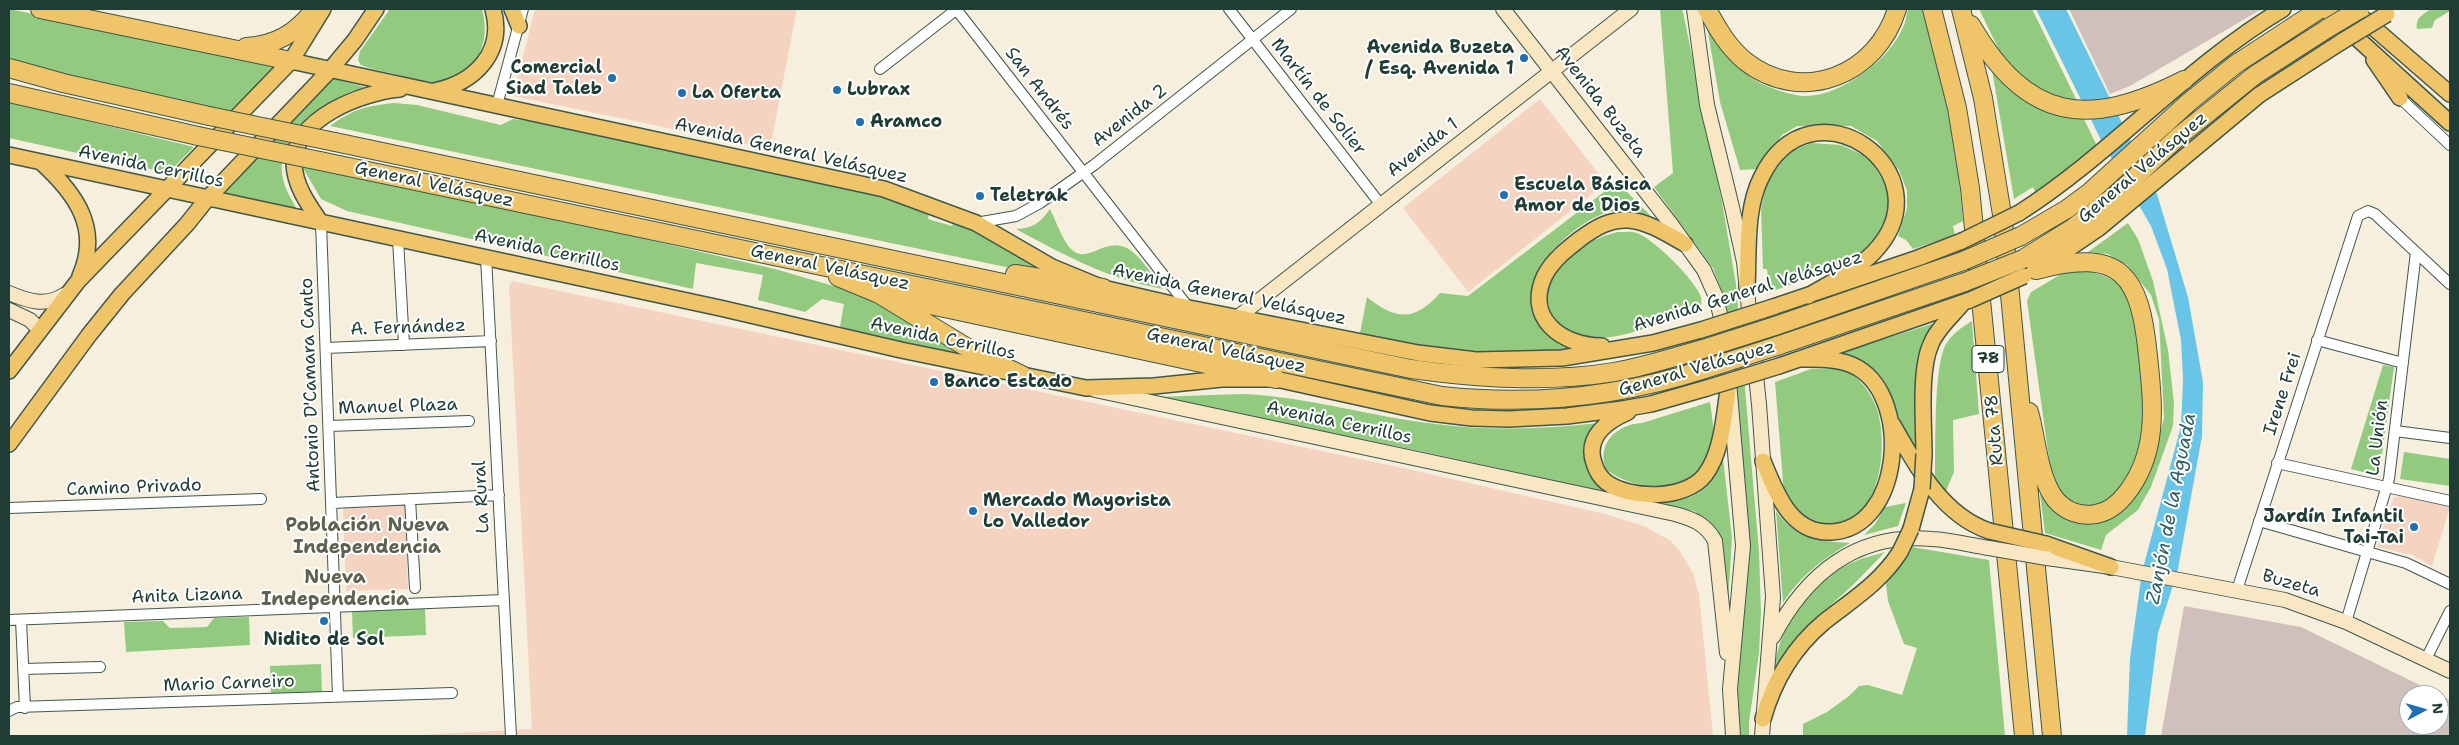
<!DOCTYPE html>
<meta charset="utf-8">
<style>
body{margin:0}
#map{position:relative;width:2459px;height:745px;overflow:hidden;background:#f7efde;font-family:"Shantell Sans",sans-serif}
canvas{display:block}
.frame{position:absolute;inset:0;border:10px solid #1f3d34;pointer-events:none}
.north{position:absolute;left:2399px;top:685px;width:50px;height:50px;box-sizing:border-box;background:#fff;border:1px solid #a5b1ae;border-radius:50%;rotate:84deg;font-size:14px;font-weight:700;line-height:20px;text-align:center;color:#1f3d34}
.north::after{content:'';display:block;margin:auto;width:18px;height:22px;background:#1f6fb2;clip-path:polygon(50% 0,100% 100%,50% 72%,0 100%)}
</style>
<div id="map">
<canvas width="2459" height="745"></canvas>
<div class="frame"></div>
<div class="north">N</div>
</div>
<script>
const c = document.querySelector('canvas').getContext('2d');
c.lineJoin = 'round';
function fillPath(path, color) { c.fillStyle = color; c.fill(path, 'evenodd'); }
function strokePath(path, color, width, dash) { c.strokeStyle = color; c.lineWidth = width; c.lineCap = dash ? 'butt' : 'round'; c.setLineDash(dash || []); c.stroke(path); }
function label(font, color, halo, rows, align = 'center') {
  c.font = font + ' "Shantell Sans",sans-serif'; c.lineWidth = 4; c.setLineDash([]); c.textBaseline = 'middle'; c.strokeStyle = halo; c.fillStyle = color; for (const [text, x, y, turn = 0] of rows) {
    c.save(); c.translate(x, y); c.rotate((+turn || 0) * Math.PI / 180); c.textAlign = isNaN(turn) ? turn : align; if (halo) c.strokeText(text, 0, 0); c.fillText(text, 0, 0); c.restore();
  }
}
fillPath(new Path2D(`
 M 535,9 L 797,9 L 770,149 L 513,96 Z
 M 1540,99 L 1606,183 L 1468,292 L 1403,208 Z
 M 512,281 L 1417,471 L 1605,514 L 1644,526 L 1671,541 L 1679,550 L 1693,573 L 1699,594 L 1713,736 L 400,736 L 532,729 L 509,286 Z
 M 2399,496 L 2450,507 L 2432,566 L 2412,555 L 2377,547 L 2394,497 Z
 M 405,504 L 408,589 L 346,591 L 343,507 Z`), '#f4d3c0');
fillPath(new Path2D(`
 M 2069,9 L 2262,9 L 2130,86 L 2110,94 Z
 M 2184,606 L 2301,627 L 2426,688 L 2450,700 L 2450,736 L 2161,736 ZM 2409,695 L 2439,695 L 2439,725 L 2409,725 Z`), '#d0c0bc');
fillPath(new Path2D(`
 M 9,9 L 272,63 L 277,66 L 232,112 L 43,70 L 9,59 Z
 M 390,9 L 482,9 C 492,43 475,79 436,82 C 421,83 405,77 391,73 C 381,71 370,69 361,65 L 358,60 L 360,51 Z
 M 1660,9 L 1681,9 L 1683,12 L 1722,202 L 1736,284 L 1759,551 L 1761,613 L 1759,653 L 1749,722 L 1749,736 L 1737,736 L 1734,674 L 1746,580 L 1737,395 L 1721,289 L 1713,268 L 1654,187 L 1673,173 Z
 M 1908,9 L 1925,9 C 1947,78 1957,149 1963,221 L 1953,226 L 1955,235 L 1913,249 L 1906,240 L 1898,236 L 1907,208 L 1907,191 L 1899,170 L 1877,141 L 1851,126 L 1797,126 L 1782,135 L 1757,169 L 1740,170 L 1720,102 L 1707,27 C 1719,41 1739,70 1753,79 C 1763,86 1792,96 1804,96 C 1840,97 1890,60 1903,27 C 1906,22 1906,15 1908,9 Z
 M 1979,9 L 2032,9 L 2079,105 L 2023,83 L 2002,56 Z
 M 2431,9 L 2450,9 L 2450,11 L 2435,20 L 2432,28 L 2417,29 C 2415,18 2423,14 2431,9 Z
 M 1992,70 C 2021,100 2043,111 2084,119 L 2097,146 L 2036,194 L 2033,187 L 2014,199 Z
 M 331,78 L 369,88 C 362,89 356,90 350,92 C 328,101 285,138 282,162 C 280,180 288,194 297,209 L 225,193 Z
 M 9,102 L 194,147 L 168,173 L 9,138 Z
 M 394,103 L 417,105 L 501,125 L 513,119 L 584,128 L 885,195 L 930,209 L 928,219 L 952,226 L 955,219 L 1054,275 L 1025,271 L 330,126 C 353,109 366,106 394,103 Z
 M 1812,143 L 1841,145 L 1863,155 L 1873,164 L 1886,186 L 1890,211 L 1876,243 L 1847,265 L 1770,292 L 1767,269 L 1763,269 L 1761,210 L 1766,183 L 1790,151 Z
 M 312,166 L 514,209 L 775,269 L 854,292 L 903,314 L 968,359 L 839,332 L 844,304 L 822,299 L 805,312 L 758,300 L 763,275 L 696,263 L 693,289 L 347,211 L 321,199 L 303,168 Z
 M 1617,182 L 1651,216 C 1639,213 1626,209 1613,211 C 1586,215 1536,257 1535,285 C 1534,298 1541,317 1544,330 L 1574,352 L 1530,354 L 1445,351 L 1360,333 L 1367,297 C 1395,320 1415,322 1440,293 L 1468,296 Z
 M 1050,209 C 1055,219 1059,231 1065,241 C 1084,273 1101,235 1127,248 C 1138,253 1155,278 1163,289 C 1110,280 1062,254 1016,229 C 1033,228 1040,223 1050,209 Z
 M 2128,223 L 2138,239 L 2153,281 L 2168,350 L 2174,403 L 2173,426 L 2151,487 L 2138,510 L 2106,535 L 2101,550 L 2045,533 L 2038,479 L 2088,523 L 2155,453 L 2164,418 L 2159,320 L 2151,295 L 2127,265 L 2108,254 L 2088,252 Z
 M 1618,232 C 1625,232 1631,231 1637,233 C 1654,239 1695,280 1701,297 C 1702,300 1701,305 1701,309 C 1669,319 1620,342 1587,338 C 1576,337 1568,332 1560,325 C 1554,320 1551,314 1549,306 C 1540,267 1587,239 1618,232 Z
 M 2085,269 L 2112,279 L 2130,293 C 2141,353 2162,427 2125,481 C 2117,494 2109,503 2094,506 C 2069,512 2059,491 2051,473 L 2027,301 L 2031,292 L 2068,270 Z
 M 1972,321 L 1979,414 L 1953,420 L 1954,472 L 1946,491 L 1935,480 C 1936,450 1933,367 1946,344 C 1952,334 1962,327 1972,321 Z
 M 1938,322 L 1920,452 C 1914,445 1908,438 1904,430 C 1892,406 1892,378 1866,364 C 1855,358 1840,358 1828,357 Z
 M 2383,365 L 2394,367 L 2379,476 L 2351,469 Z
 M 1842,368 C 1857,376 1868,388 1875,404 C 1888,434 1884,501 1851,519 C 1836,528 1819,524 1803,521 L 1784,494 L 1775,382 L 1811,369 Z
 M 1241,394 C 1306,396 1371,417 1436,424 C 1491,431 1545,429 1599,423 L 1588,443 L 1619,493 C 1664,501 1705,513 1723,458 L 1732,538 L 1727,621 L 1713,528 L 1708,521 L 1694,511 L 1415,450 L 1155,397 Z
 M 1710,402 C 1713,422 1717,445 1707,464 C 1692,497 1629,490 1606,469 C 1596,444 1617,424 1642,423 Z
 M 2404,452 L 2450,459 L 2450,486 L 2400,479 Z
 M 1906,503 L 1898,526 L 1864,535 L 1875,524 L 1885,507 Z
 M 1776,511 C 1795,539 1818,541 1850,543 C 1823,559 1800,576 1783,603 Z
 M 1912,547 L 1989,560 L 2005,736 L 1803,736 L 1803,724 L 1827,712 L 1849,696 L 1859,686 L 1868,685 L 1902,695 L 1917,648 L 1904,644 L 1888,601 L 1886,584 L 1908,556 Z
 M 1885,552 L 1854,584 L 1797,636 L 1775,666 C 1779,625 1811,582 1849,564 C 1860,558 1873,556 1885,552 Z
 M 425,608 L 426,635 L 353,638 L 352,611 Z
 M 249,617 L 250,645 L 126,652 L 124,622 L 163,621 L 170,628 L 207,627 L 214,618 Z
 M 321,664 L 322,692 L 271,694 L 270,666 Z`), '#92cb7f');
fillPath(new Path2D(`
 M 2036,9 L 2066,9 L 2157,194 L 2188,297 L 2203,382 L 2202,436 L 2178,569 L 2158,633 L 2145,736 L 2127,736 L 2130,658 L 2142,572 L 2181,426 L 2183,379 L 2181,340 L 2167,269 L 2151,226 L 2101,140 Z`), '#69c5e7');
const street = new Path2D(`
 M 956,9 L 1189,308
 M 1229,9 L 1381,205
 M 880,69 L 957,9
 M 2400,98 L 2450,145
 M 497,105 L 523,9
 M 321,223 L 338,696
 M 976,223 L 1016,216 L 1040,203 L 1094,165 L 1291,9
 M 398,239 L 404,345
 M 486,257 L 511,736
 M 2317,340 L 2403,363
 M 326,348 L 491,341
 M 329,426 L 469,421
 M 2395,431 L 2450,438
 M 2277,463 L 2450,501
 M 410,499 L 415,588
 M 332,503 L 499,495
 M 9,508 L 261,499
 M 2259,521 L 2406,563 L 2450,584
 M 2237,590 L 2358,216 L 2368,211 L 2375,214 L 2450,284
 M 9,620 L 504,600
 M 21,620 L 25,708
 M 2346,622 L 2389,479 L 2416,252
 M 2426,659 L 2450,611
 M 23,669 L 100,667
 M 9,711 L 17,707 L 452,693`);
const secondary = new Path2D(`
 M 1503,9 L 1671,224 L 1704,270 L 1716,297 L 1725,335 L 1743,546 L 1730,689 L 1733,736
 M 1694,9 L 1707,105 L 1732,207 L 1744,262 L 1759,404 L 1773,597 L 1762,736
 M 9,293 C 28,301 45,307 64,295
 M 9,310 L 30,320 L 39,329
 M 1238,317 L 1631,9
 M 1095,390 L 1675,514 C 1693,519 1706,524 1715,541 L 1727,653
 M 2047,558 L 2111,567 L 2285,600 L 2346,622 L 2450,671
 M 1773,637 C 1806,574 1857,532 1932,539 C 1951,540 1970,545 1989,548`);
const primary = new Path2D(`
 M 512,9 L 519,26
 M 2325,9 L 2450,123
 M 2352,9 L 2450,94
 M 2374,60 L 2400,98
 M 291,61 L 884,189 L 976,223 L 1052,267 L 1103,288 L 1189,308 L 1418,353 L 1476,360 L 1562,358 L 1653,343 L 1701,330
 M 434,91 C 475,83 505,52 493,9
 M 9,155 L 720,308 L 901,350 L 1086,388 L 1154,386 L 1222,379 L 1276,379 L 1430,413 L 1472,418 L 1509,419 L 1567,416 L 1622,409 L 1651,404 L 1707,388
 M 42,163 C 76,194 101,229 80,276
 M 2019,213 C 2113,153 2187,66 2283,9
 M 321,223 C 309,205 295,187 294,164 C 293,118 363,92 400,89
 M 2043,266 L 2099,228 L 2259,95 L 2341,42
 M 1747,287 C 1749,253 1745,210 1761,178 C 1811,73 1950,172 1874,252 C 1856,271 1830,283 1808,296
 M 1773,307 L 1918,258 L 1962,241
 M 1602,346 C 1562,346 1524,318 1545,275 C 1553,260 1567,249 1580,239 C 1595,228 1609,219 1629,220 C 1649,222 1667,234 1685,244
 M 1779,366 L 1970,300
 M 9,371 L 78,281 L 291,61 L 323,9
 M 1628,412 C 1607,421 1585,437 1594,463 C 1596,470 1600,477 1606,482 C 1630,500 1686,500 1705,475 C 1723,451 1724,413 1729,384
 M 1893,425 C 1916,466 1942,515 1989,531
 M 9,444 L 89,335 L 122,294 L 187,224 L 207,199 L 330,70 L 355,40 L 376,9
 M 1924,454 C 1924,424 1919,370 1931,344 C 1937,329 1951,317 1962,304
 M 1763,461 C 1776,492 1790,534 1831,532 C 1902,529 1912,400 1858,368 C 1841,358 1818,359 1799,359
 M 1911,529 L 1922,489
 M 2046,544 L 2111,567
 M 1763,719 C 1774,680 1793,648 1824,622 C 1852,600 1880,583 1900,552`);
const highway = new Path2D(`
 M 40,9 L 291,61
 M 1707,9 C 1717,28 1728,47 1745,61 C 1802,106 1877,75 1897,9
 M 1932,9 L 1957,108 L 1970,188 L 2024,736
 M 1961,9 L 1983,98 L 2003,221 L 2052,736
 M 1971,25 C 2028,122 2087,129 2184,80
 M 246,47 C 277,45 296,33 315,9
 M 9,68 L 63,83 L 209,116
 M 9,93 L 198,136
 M 335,142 L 1411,369 C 1479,378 1546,383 1614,372 C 1644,367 1674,357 1703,349
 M 320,161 L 1442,396 C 1533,406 1619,397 1705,369
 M 2021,236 L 2067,209 L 2090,192 L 2189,102 L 2236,64 L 2320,9
 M 2023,259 L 2073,228 L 2116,195 L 2178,137 L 2255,75 L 2328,28
 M 1015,274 L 1103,288
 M 838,277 L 879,294 L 976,353 L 1022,375
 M 879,294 L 1276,379
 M 1775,326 L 1963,261
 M 1777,346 L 1965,282
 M 2029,412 C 2037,440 2038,476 2055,499 C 2065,511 2080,517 2096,514 C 2109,512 2118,504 2126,494 C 2159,452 2153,405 2148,356 C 2140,275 2122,247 2036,270`);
strokePath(street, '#3f584e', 12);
strokePath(secondary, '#3f584e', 16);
strokePath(primary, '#3f584e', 18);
strokePath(highway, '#3f584e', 20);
strokePath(street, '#fff', 10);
strokePath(secondary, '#f9e7c3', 14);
strokePath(primary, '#f0c469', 15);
strokePath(highway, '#f0c469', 18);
const secondaryBridge = new Path2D(`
 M 1989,548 L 2047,558`);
const primaryBridge = new Path2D(`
 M 2341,42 L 2387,14
 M 1962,241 L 2019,213
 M 1970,300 L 2024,276
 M 1701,330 L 1773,307
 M 1707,388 L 1779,366
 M 1922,489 L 1924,454
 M 1989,531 L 2046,544
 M 1900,552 L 1911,529`);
const highwayBridge = new Path2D(`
 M 2328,28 L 2360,9
 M 209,116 L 335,142
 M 198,136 L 320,161
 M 1963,261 L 2021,236
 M 1965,282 L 2023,259
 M 1703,349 L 1775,326
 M 1705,369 L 1777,346`);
strokePath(secondaryBridge, '#3f584e', 16, []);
strokePath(primaryBridge, '#3f584e', 18, []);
strokePath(highwayBridge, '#3f584e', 20, []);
strokePath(secondaryBridge, '#f9e7c3', 14);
strokePath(primaryBridge, '#f0c469', 15);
strokePath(highwayBridge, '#f0c469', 18);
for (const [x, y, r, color] of [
 [1524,58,5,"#1f6fb2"],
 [612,78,5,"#1f6fb2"],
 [837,90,5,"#1f6fb2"],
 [682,93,5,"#1f6fb2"],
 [860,122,5,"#1f6fb2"],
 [1504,195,5,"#1f6fb2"],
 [980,196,5,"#1f6fb2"],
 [934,382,5,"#1f6fb2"],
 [973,511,5,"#1f6fb2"],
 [2414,527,5,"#1f6fb2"],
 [324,621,5,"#1f6fb2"]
]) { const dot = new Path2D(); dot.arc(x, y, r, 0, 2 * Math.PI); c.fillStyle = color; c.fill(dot); strokePath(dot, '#fff', 2); }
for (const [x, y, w] of [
 [1988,359,32]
]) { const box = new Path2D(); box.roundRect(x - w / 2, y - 13.5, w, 27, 4); c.fillStyle = '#fff'; c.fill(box); strokePath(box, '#1f3d34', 1); }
label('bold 16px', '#1f3d34', null, [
 ["78",1988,359]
]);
label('bold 18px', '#1f3d34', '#fff', [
 ["Avenida Buzeta",1514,48,"right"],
 ["/ Esq. Avenida 1",1514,69,"right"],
 ["Comercial",602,68,"right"],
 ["Siad Taleb",602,89,"right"],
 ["Lubrax",847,90],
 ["La Oferta",692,93],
 ["Aramco",870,122],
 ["Escuela Básica",1514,185],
 ["Amor de Dios",1514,206],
 ["Teletrak",990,196],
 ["Banco Estado",944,382],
 ["Mercado Mayorista",983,501],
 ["Lo Valledor",983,522],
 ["Jardín Infantil",2404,517,"right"],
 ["Tai-Tai",2404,538,"right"],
 ["Nidito de Sol",324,640,"center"]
], 'left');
label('18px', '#1f3d34', '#fff', [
 ["San Andrés",1039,89,52],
 ["Martín de Solier",1318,97,52],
 ["Avenida Buzeta",1600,102,52],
 ["Avenida 2",1130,116,-38],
 ["Avenida 1",1423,148,-38],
 ["Avenida General Velásquez",791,151,13],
 ["Avenida Cerrillos",151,167,12],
 ["General Velásquez",2143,168,-40],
 ["General Velásquez",434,185,12],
 ["Avenida Cerrillos",547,251,12],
 ["General Velásquez",830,268,12],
 ["Avenida General Velásquez",1748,292,-17],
 ["Avenida General Velásquez",1229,295,12],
 ["A. Fernández",408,328,-2],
 ["Avenida Cerrillos",943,339,12],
 ["General Velásquez",1226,351,12],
 ["General Velásquez",1697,369,-16],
 ["Antonio D'Camara Canto",311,385,-92],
 ["Irene Frei",2283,394,-72],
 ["Manuel Plaza",398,407,-2],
 ["Avenida Cerrillos",1339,423,12],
 ["Ruta 78",1995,430,-95],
 ["La Unión",2378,438,-83],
 ["Camino Privado",134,488,-2],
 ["La Rural",482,497,-93],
 ["Buzeta",2291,584,16],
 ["Anita Lizana",187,596,-2],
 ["Mario Carneiro",229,684,-2]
]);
label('italic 19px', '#325f61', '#fff', [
 ["Zanjón de la Aguada",2172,509,-79]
]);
label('bold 19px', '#5d6150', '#fff', [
 ["Población Nueva",367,526],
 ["Independencia",367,548],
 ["Nueva",335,578],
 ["Independencia",335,600]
]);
</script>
